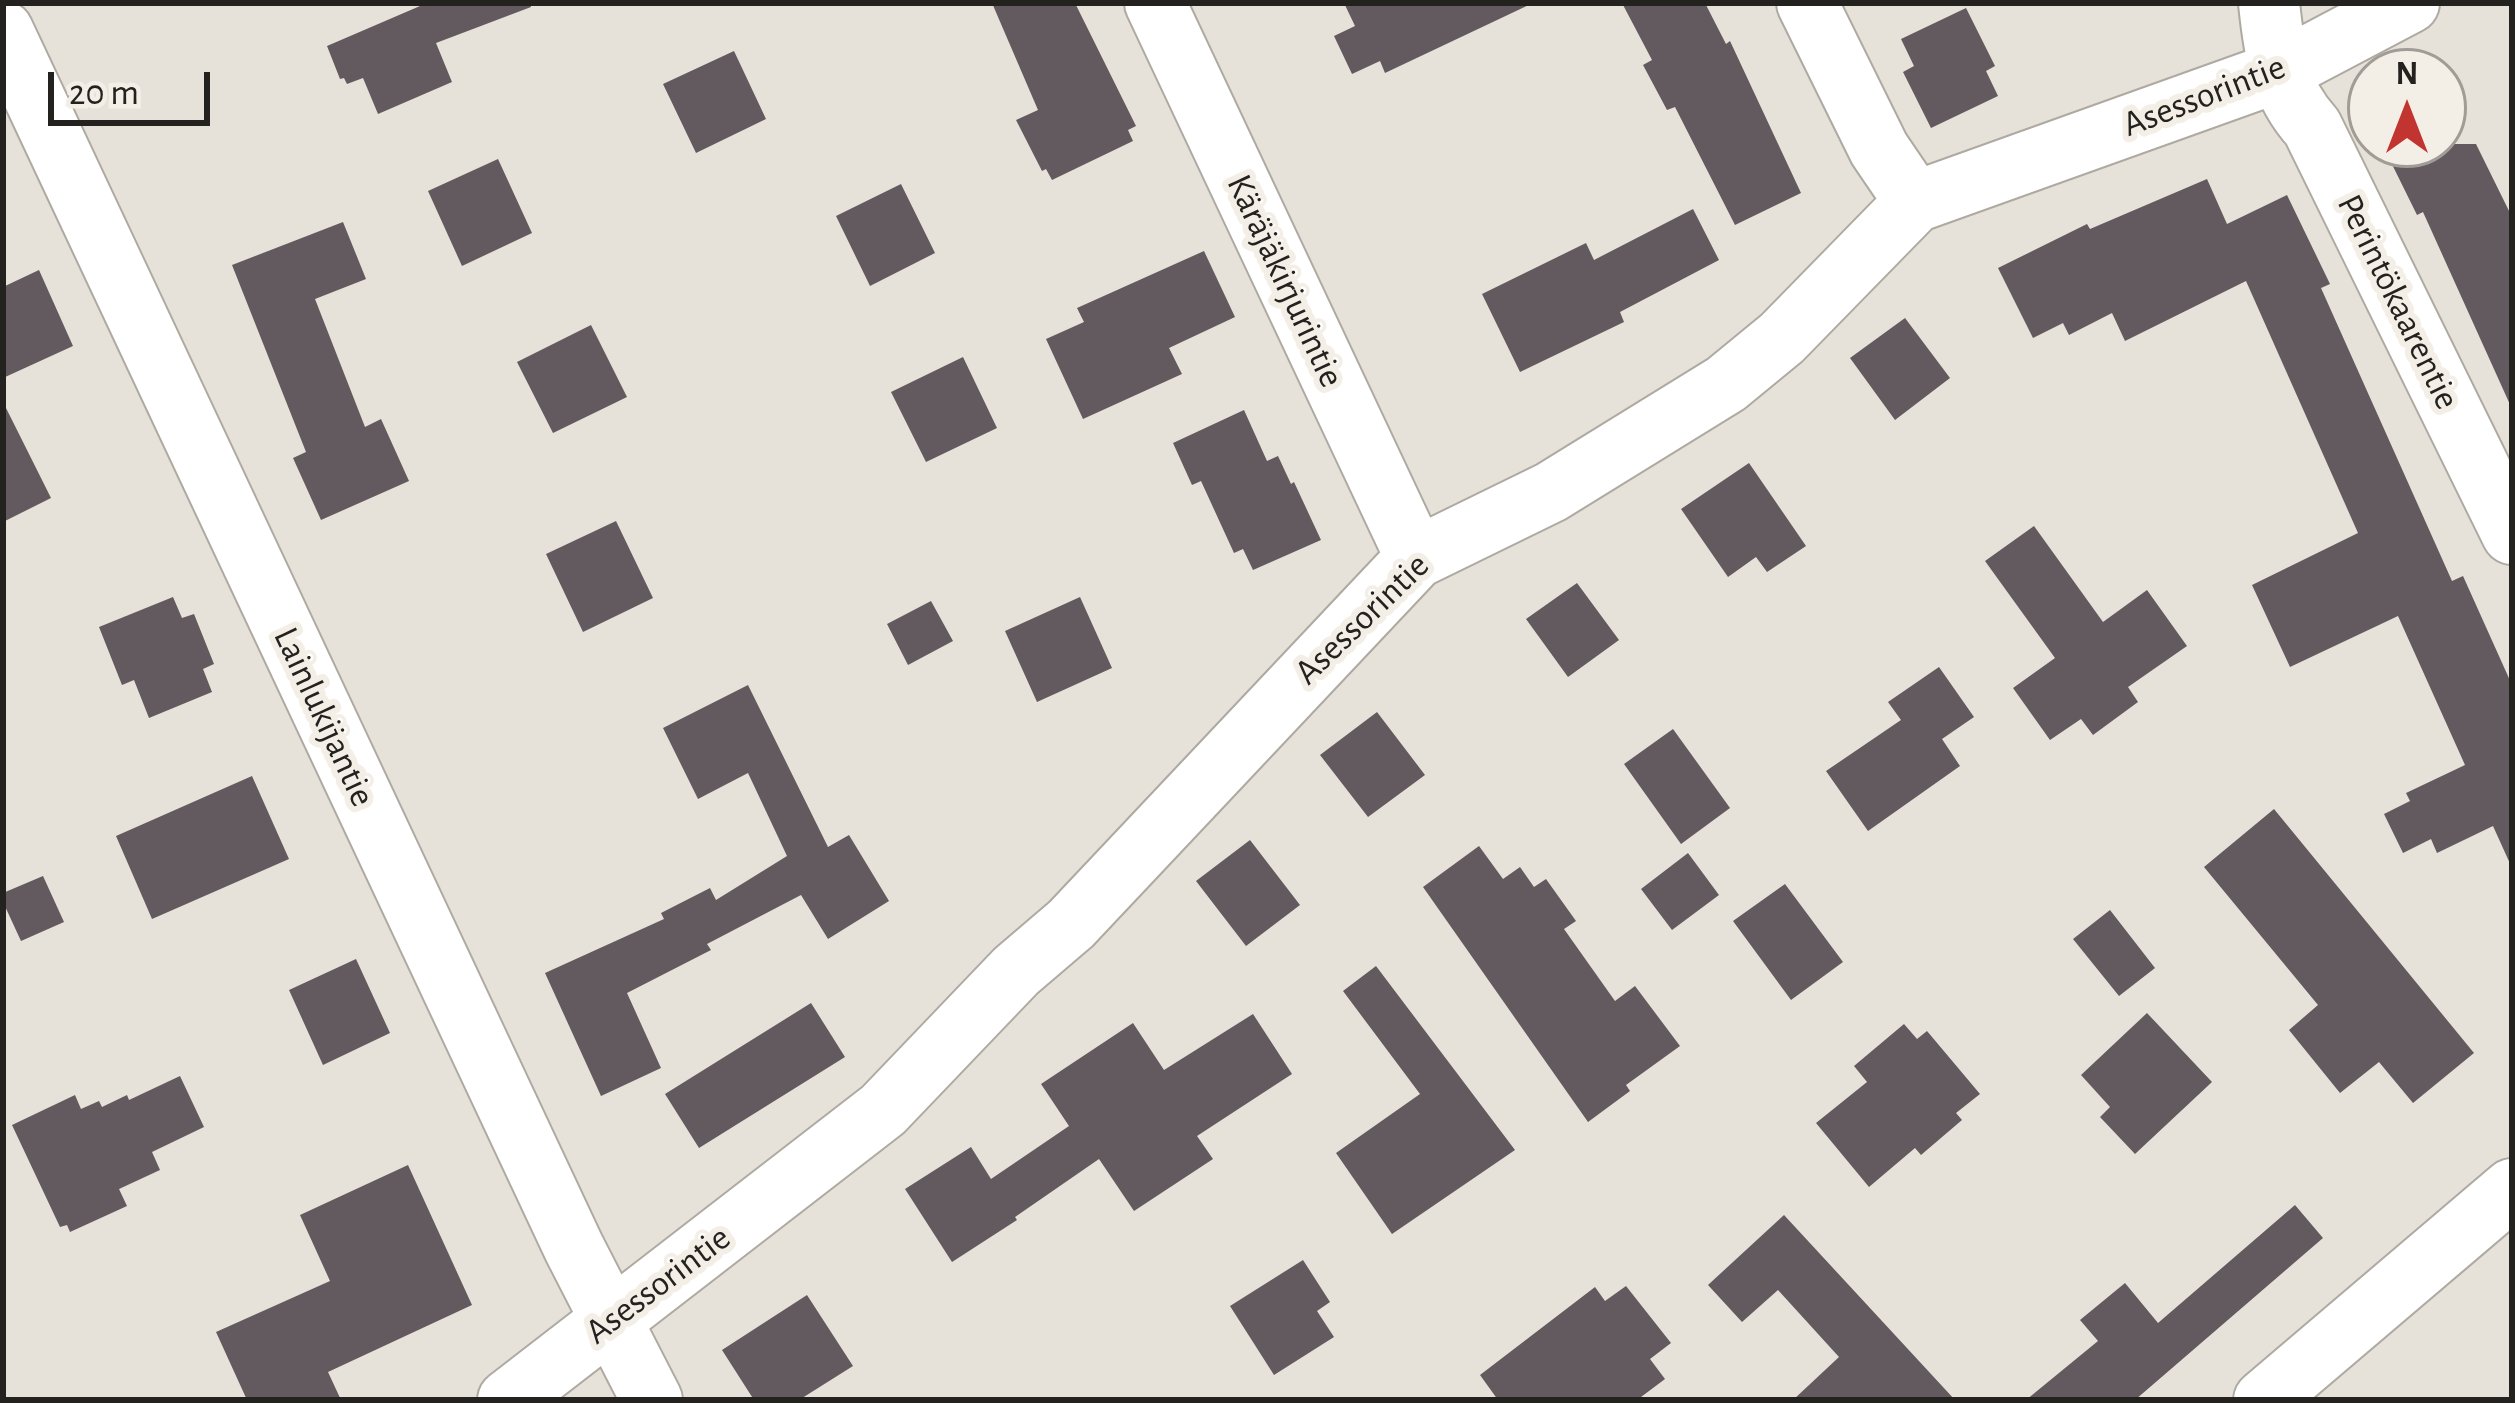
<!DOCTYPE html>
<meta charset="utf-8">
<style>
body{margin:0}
#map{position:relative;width:2515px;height:1403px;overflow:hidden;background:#e6e1d9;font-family:"Alegreya Sans",sans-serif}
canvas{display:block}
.frame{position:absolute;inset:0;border:6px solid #23221f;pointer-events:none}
.north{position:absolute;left:2347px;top:48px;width:120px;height:120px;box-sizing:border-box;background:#f3eee6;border:3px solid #a09c96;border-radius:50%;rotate:0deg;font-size:33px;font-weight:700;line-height:48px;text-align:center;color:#23221f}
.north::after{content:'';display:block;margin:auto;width:42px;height:54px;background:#c23430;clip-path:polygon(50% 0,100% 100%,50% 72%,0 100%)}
.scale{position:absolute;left:48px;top:72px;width:162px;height:54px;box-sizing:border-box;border:6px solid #23221f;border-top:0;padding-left:15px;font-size:36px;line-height:42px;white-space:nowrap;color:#23221f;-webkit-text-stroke:9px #f3eee6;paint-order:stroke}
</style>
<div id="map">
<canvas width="2515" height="1403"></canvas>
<div class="frame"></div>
<div class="north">N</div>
<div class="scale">20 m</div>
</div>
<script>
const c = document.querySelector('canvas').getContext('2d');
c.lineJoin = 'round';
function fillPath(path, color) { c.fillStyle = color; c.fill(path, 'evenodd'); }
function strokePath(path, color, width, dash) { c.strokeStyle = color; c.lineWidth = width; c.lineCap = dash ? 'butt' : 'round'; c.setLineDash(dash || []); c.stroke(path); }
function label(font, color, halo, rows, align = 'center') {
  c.font = font + ' "Alegreya Sans",sans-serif'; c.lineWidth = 12; c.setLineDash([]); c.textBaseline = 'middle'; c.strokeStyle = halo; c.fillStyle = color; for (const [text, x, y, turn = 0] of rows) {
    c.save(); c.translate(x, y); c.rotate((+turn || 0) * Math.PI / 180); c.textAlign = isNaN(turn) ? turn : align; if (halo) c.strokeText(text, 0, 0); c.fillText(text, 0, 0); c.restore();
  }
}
fillPath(new Path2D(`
 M 427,3 L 530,3 L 531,7 L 436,43 L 452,82 L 378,114 L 363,78 L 347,84 L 344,78 L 340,79 L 327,46 Z
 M 992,3 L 1075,3 L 1136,126 L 1128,130 L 1133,141 L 1052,180 L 1046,169 L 1042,171 L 1016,120 L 1038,110 Z
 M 1344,3 L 1533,3 L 1385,73 L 1380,61 L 1352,74 L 1334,36 L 1355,26 Z
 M 1622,3 L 1705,3 L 1726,44 L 1730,41 L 1801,193 L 1735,225 L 1675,107 L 1667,110 L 1643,65 L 1652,60 Z
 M 1966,8 L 1995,66 L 1986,71 L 1998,96 L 1931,128 L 1903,72 L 1914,66 L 1901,39 Z
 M 734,51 L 766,119 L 696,153 L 663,84 Z
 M 2382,144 L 2476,144 L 2512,217 L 2512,409 L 2423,212 L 2417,215 Z
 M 498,159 L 532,233 L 462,266 L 428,191 Z
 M 2207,179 L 2227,224 L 2287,195 L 2330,284 L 2321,288 L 2452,581 L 2463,576 L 2512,685 L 2512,868 L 2493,826 L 2437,853 L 2431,839 L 2403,853 L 2384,814 L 2410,801 L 2406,793 L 2465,765 L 2398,616 L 2290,667 L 2252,585 L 2358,533 L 2246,281 L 2125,341 L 2112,313 L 2069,335 L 2063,323 L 2033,338 L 1998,268 L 2087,224 L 2090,229 Z
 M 901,184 L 935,253 L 870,286 L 836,216 Z
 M 1693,209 L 1719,260 L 1620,312 L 1624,322 L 1520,372 L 1482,294 L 1586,243 L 1594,260 Z
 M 343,222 L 366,279 L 315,299 L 365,427 L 381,419 L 409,481 L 321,520 L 293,458 L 306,452 L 232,265 Z
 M 1204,251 L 1235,317 L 1169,348 L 1182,374 L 1083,419 L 1046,339 L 1084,322 L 1077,308 Z
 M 39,270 L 73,346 L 3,378 L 3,287 Z
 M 1905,318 L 1950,378 L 1895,420 L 1850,358 Z
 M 591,325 L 627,397 L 553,433 L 517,362 Z
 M 963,357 L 997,428 L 926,462 L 891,392 Z
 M 3,402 L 51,498 L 3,522 Z
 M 1244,410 L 1267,461 L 1278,456 L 1291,484 L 1294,482 L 1321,540 L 1253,570 L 1243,549 L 1234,553 L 1201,481 L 1192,485 L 1173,443 Z
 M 1749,463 L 1806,546 L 1767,572 L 1756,557 L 1728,577 L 1681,509 Z
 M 616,521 L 653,598 L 583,632 L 546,554 Z
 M 2034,526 L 2103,622 L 2147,590 L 2187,646 L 2128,687 L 2138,702 L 2093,735 L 2081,719 L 2050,740 L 2013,688 L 2055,658 L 1985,561 Z
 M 1577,583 L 1619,640 L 1568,677 L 1526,619 Z
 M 173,597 L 182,618 L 194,614 L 214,664 L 203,669 L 212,692 L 149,718 L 134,680 L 122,685 L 99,627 Z
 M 1080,597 L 1112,668 L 1037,702 L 1005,631 Z
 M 931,601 L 953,641 L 908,665 L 887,624 Z
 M 1939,667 L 1974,717 L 1942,739 L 1960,766 L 1868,831 L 1826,771 L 1901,720 L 1888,702 Z
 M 748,685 L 828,847 L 849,835 L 889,901 L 828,939 L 801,895 L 707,944 L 711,950 L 627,993 L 661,1068 L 601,1096 L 545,973 L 664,919 L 661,913 L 710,888 L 716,900 L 787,856 L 748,773 L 698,799 L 663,728 Z
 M 1377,712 L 1425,775 L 1368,817 L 1320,755 Z
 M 1673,729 L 1730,808 L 1681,844 L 1624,764 Z
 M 252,776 L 289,859 L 152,919 L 116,836 Z
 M 2274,809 L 2474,1053 L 2413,1103 L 2379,1062 L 2340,1093 L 2289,1030 L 2318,1005 L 2204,867 Z
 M 1250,840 L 1300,905 L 1246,946 L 1196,881 Z
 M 1479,846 L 1503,879 L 1520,867 L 1534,887 L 1546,879 L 1576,921 L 1564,929 L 1615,1001 L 1635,986 L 1680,1046 L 1626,1085 L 1630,1091 L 1588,1122 L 1423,887 Z
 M 1688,853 L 1719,895 L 1672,930 L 1641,889 Z
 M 43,876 L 64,922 L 21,941 L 3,902 L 3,893 Z
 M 1785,884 L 1843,962 L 1791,1000 L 1733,921 Z
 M 2110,910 L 2155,968 L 2119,996 L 2073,939 Z
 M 356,959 L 390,1033 L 323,1065 L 289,990 Z
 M 1376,966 L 1515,1150 L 1392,1234 L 1336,1153 L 1420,1094 L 1343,991 Z
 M 811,1003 L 845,1057 L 699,1148 L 665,1094 Z
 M 2147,1013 L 2212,1082 L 2135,1154 L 2100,1117 L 2110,1107 L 2081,1075 Z
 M 1253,1014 L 1292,1074 L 1197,1136 L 1213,1159 L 1134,1211 L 1099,1159 L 1015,1217 L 1017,1220 L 952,1262 L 905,1189 L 971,1147 L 991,1179 L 1069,1126 L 1041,1084 L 1133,1023 L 1164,1070 Z
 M 1904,1024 L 1917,1039 L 1927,1031 L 1980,1094 L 1956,1113 L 1962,1120 L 1921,1155 L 1915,1148 L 1869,1187 L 1816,1123 L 1867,1082 L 1854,1066 Z
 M 180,1076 L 204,1127 L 152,1152 L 160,1170 L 119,1189 L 127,1206 L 70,1232 L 67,1225 L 60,1227 L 12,1125 L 75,1095 L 81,1109 L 99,1101 L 102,1107 L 127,1095 L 129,1100 Z
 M 408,1165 L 472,1305 L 328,1372 L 341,1400 L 247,1400 L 216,1332 L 330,1281 L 300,1215 Z
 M 2295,1205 L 2323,1238 L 2135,1400 L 2026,1400 L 2098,1341 L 2080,1320 L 2125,1283 L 2158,1323 Z
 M 1784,1215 L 1955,1400 L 1793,1400 L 1839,1357 L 1778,1290 L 1742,1322 L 1708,1285 Z
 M 1303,1260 L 1330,1302 L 1317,1311 L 1334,1337 L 1274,1375 L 1230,1306 Z
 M 1626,1286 L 1671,1343 L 1650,1359 L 1665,1379 L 1637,1400 L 1498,1400 L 1480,1375 L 1595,1287 L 1605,1301 Z
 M 807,1295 L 853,1366 L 799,1400 L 754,1400 L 722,1350 Z`), '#625a5e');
const street = new Path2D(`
 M 1155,3 L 1416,558
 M 1807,3 L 1879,149 L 1915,202
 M 2269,3 C 2274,51 2279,91 2312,127 L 2512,534
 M 3,31 L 574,1248 L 652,1400
 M 508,1400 L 883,1110 L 1016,971 L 1071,924 L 1416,558 L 1551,492 L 1726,384 L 1782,338 L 1915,202 L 2278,72 L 2409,3
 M 2264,1400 L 2512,1189`);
strokePath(street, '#aeaaa2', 64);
strokePath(street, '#fff', 60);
label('36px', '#23221f', '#f3eee6', [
 ["Asessorintie",2204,96,-21],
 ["Käräjäkirjurintie",1285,281,65],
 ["Perintökaarentie",2398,302,64],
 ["Asessorintie",1362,619,-44],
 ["Lainlukijantie",324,717,65],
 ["Asessorintie",658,1285,-37]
]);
</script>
